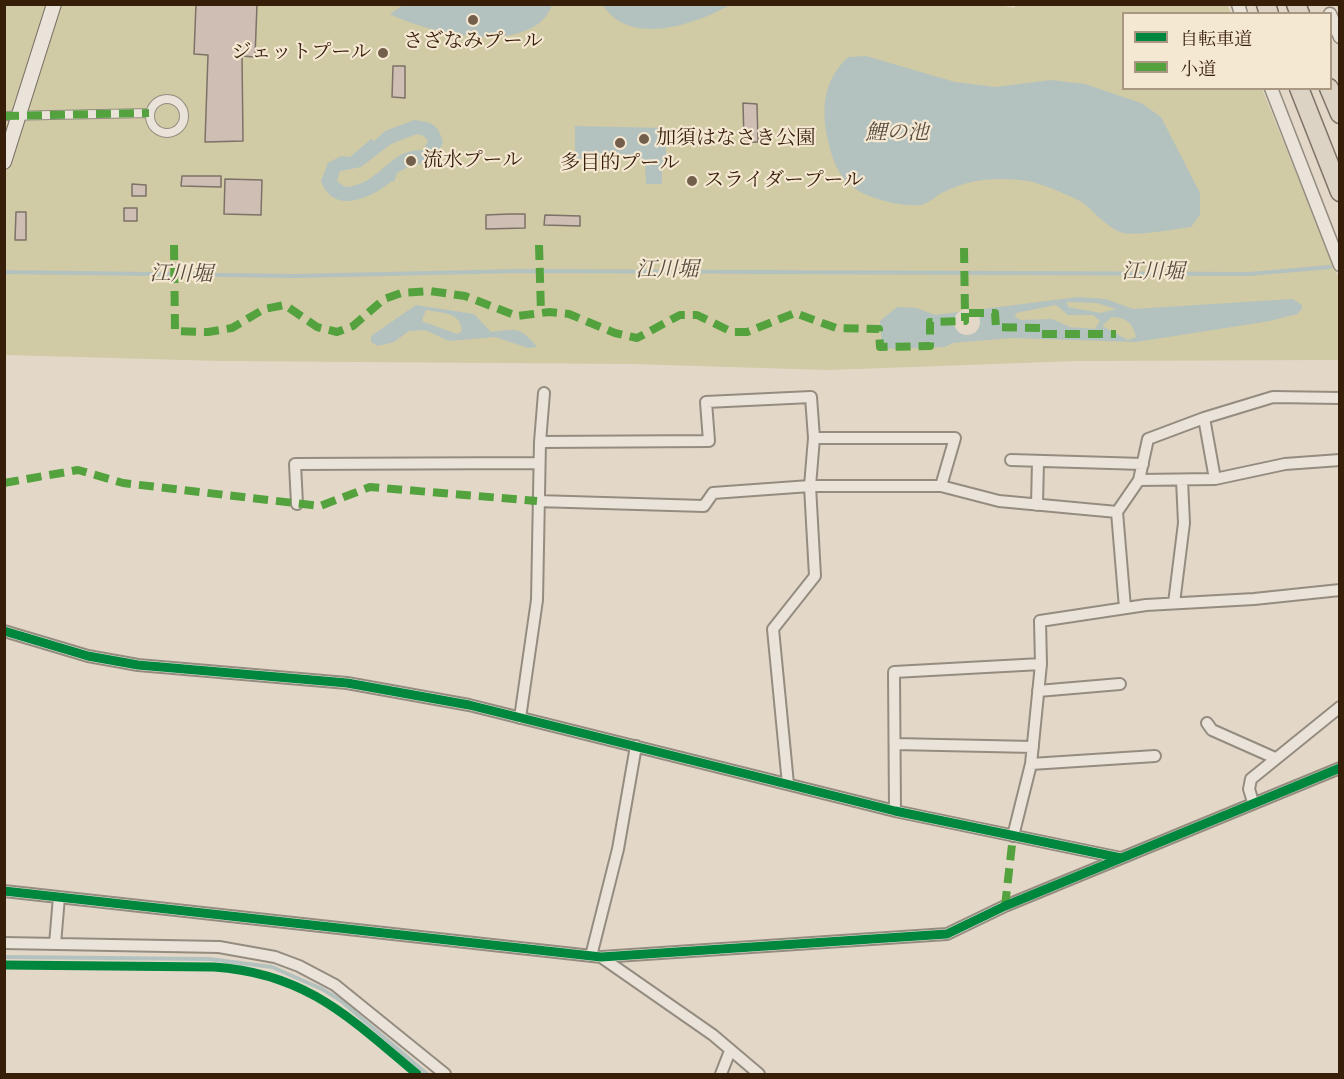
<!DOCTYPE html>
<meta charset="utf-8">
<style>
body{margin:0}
#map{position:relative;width:1344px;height:1079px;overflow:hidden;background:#e3d8c7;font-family:"IM FELL French Canon","Noto Serif JP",serif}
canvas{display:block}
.frame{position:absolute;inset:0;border:6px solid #371e09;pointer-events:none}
.legend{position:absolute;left:1122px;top:12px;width:210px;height:78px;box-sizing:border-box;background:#f5e8d2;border:2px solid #a99782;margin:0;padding:8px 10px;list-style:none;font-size:18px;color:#371e09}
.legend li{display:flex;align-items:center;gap:12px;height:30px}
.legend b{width:30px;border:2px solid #a99782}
</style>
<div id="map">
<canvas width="1344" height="1079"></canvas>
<div class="frame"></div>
<ul class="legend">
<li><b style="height:8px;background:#00873e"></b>自転車道</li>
<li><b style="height:8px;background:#53a23e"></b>小道</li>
</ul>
</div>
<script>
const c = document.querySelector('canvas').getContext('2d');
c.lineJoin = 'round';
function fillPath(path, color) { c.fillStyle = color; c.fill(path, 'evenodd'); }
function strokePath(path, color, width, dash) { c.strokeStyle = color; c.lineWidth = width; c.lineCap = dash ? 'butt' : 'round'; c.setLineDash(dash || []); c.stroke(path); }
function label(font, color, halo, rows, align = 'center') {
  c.font = font + ' "IM FELL French Canon","Noto Serif JP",serif'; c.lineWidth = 4.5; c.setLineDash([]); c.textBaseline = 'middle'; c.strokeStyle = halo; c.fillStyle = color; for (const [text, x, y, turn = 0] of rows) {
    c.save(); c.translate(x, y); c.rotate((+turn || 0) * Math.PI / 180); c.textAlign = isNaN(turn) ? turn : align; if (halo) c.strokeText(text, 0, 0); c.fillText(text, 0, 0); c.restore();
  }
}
fillPath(new Path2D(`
 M 995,4 L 1014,8 L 1017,4 L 1227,5 L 1231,13 L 1124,14 L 1124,88 L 1262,89 L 1339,279 L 1339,360 L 1077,361 L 829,370 L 631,364 L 221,361 L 5,355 L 5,5 Z`), '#d0caa5');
fillPath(new Path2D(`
 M 403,5 L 403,4 L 552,5 C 533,58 427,33 390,14 Z
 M 603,5 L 602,5 L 730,5 C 694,25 629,47 603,5 Z
 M 866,56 L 955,82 L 995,87 L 1051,80 L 1085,84 L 1141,103 L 1161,117 L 1200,193 L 1200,215 L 1191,227 C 1176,229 1137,236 1123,233 C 1108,229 1095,212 1083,203 C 1075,197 1039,183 1028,181 C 999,177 971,178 944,192 C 937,195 929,203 921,205 C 910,206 895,204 885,201 C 846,191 835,174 827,136 C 821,104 825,79 848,57 Z
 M 414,120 C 432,122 438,124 443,142 L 435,160 L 408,167 L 397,173 L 394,182 L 392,181 C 372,198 333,216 321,181 L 328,163 L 341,156 L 350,157 L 371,139 L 374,141 L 385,131 ZM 417,134 L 424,136 L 428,141 L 423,150 C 387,149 381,185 345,187 L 337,181 L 340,171 L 361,167 L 391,144 Z
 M 575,126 L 666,128 L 666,165 L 662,165 L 662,184 L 646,184 L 645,163 L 641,159 L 575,159 Z
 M 1078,297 L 1106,299 L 1133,309 L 1293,299 L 1302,305 L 1302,309 L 1297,314 L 1270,321 L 1136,342 L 1012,338 L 953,343 L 945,347 L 882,349 L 880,321 L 897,307 L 917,308 L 935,315 ZM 1067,302 L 1097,303 L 1116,309 L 1101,313 L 1068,307 ZM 1056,305 L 1068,315 L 1093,315 L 1100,321 L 1095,329 L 1070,327 L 1052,319 L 1021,320 L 1015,317 L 1016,313 ZM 1112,317 C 1127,318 1132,322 1136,337 L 1128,340 L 1102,326 Z
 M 416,305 L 474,314 L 491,332 C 516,328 521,327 537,347 L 528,348 L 495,337 L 449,341 L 425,330 L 409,331 L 394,342 L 378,346 L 371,342 L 371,336 ZM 426,310 C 442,313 461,312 462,331 L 457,334 L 424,322 L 422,320 Z`), '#b4c2bf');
fillPath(new Path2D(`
 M954 322a13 13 0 1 1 26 0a13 13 0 1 1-26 0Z`), '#e3d8c7');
strokePath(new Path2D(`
 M 4,272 L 295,276 L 520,271 L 1249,274 L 1330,267
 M 4,957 L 209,959 L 272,967 L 322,989 L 340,1000 L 427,1074`), '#b4c2bf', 4);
const building = new Path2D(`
 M 196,4 L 257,4 L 255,57 L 242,56 L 243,141 L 205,142 L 208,55 L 194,54 Z
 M 393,66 L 405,66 L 405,98 L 392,97 Z
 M 743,103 L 757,104 L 758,142 L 744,142 Z
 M 182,176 L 221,176 L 221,187 L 181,186 Z
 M 225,179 L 262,180 L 261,215 L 224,214 Z
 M 132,184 L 146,185 L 146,196 L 132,196 Z
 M 124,208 L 137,208 L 137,221 L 124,221 Z
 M 16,212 L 26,212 L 26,240 L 15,240 Z
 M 509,214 L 525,214 L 525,228 L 486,229 L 486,215 Z
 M 545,215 L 580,216 L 580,226 L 544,225 Z`);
fillPath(building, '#cfbeb3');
strokePath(building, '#7c7267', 1.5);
const pedestrian = new Path2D(`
 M150 116a17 17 0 1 1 34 0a17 17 0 1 1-34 0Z
 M 4,116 L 149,113`);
const minor = new Path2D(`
 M 1204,418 L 1273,397 L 1340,398
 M 540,442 L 544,393
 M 1011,460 L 1143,464
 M 1215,479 L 1285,464 L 1340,460
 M 537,501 L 704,506 L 713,493 L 810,486 L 941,486 L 999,501 L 1117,512 L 1125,608
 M 297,504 L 295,464 L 539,463
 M 1037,505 L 1038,461
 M 1117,512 L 1139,480 L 1148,439 L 1204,418 L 1215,479 L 1139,480
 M 1174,603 L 1184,523 L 1182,480
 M 4,631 L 88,656 L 138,665 L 347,683 L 469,705 L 895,811 L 1121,858
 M 1038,691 L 1120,684
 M 520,718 L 537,600 L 540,442 L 709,441 L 706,402 L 811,397 L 814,438
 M 1207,723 L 1212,730 L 1275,758
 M 895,744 L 1033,747
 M 1031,764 L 1155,756
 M 788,784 L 773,629 L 815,576 L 810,486 L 814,438 L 955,438 L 941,486
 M 1253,802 L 1249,789 L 1251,779 L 1340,707
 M 895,811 L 894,672 L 1041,664
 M 1013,836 L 1031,764 L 1041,664 L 1040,621 L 1146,605 L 1254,599 L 1340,590
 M 4,891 L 601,957 L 947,934 L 1005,906 L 1340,768
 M 4,943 L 219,947 L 275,957 L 299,966 L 335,985 L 445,1074
 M 55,944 L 59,897
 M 591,956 L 618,849 L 636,746
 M 601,957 L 713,1035 L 759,1074
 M 721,1074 L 730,1051`);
const tertiary = new Path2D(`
 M 1238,4 L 1241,14
 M 1330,14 L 1340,37
 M 1271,88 L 1340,265`);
const secondary = new Path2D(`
 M 4,162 L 54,4`);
const motorway = new Path2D(`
 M 1266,4 L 1269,14
 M 1296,4 L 1300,14
 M 1299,88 L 1340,192
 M 1329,88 L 1340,114`);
strokePath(pedestrian, '#958c80', 10);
strokePath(minor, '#958c80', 14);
strokePath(tertiary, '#958c80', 15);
strokePath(secondary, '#7c7267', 16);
strokePath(motorway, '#7c7267', 21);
strokePath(pedestrian, '#e9e3da', 8);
strokePath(minor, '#e9e3da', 10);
strokePath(tertiary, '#e9e3da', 12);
strokePath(secondary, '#e9e3da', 14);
strokePath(motorway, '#dcd3c5', 18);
strokePath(new Path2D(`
 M 4,116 L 149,113
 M 174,245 L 175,331 L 208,332 L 232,328 L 264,309 L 285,305 L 317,327 L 337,332 L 353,326 L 384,299 L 401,293 L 430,291 L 465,296 L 517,316 L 549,312 L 569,314 L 615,333 L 637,338 L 680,315 L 697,315 L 732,332 L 747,332 L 795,313 L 836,328 L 879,329 L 880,347 L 930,346 L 930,322 L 965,321 L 965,313
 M 539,245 L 541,313
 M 964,248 L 965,313 L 995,313 L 996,327 L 1040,328 L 1040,334 L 1116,334
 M 4,483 L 78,470 L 123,483 L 320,506 L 370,487 L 537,501
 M 1005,906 L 1013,836`), '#53a23e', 8, [15, 8]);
strokePath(new Path2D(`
 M 4,631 L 88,656 L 138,665 L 347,683 L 469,705 L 895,811 L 1121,858
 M 4,891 L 601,957 L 947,934 L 1005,906 L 1340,768
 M 4,965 L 214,967 C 306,973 350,1018 417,1074`), '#00873e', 9);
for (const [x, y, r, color] of [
 [473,20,6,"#735f4c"],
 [383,53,6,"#735f4c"],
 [644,139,6,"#735f4c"],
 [620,143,6,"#735f4c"],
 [411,161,6,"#735f4c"],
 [692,181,6,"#735f4c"]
]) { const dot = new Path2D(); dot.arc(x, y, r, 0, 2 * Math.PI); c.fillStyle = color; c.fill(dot); strokePath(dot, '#f5e8d2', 2); }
label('20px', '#371e09', '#f5e8d2', [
 ["さざなみプール",473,42,"center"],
 ["ジェットプール",371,53,"right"],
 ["加須はなさき公園",656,139],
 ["流水プール",423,161],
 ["多目的プール",620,164,"center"],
 ["スライダープール",704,181]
], 'left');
label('italic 21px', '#564c3e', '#f5e8d2', [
 ["鯉の池",897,134],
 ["江川堀",667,271],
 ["江川堀",1153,273],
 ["江川堀",181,275,1]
]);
</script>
